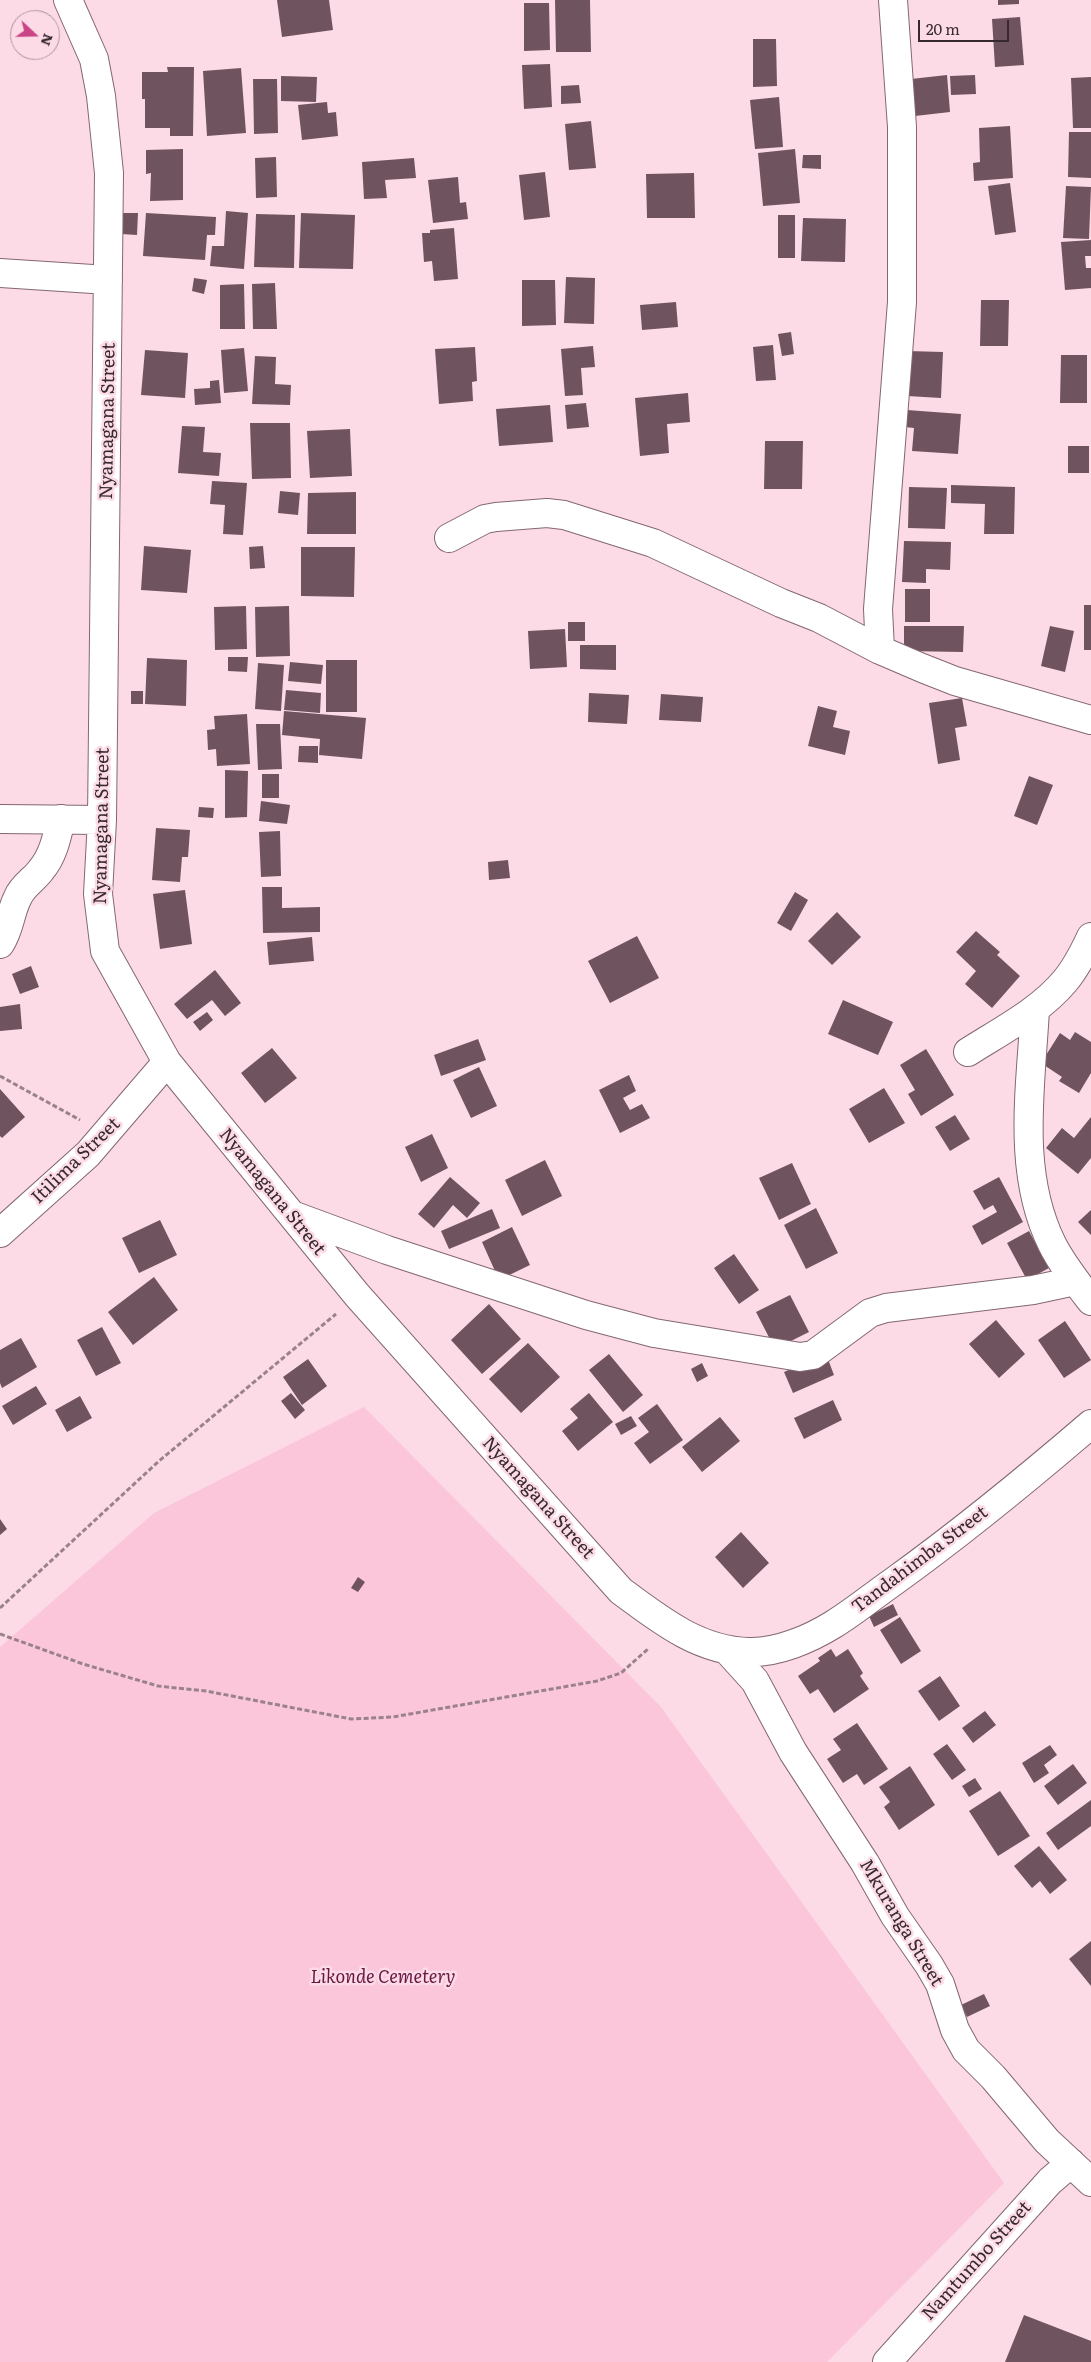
<!DOCTYPE html>
<style>
body{margin:0}
#map{position:relative;width:1091px;height:2362px;overflow:hidden;background:#fcdbe7;font-family:Literata,serif}
canvas{display:block}
.north{position:absolute;left:10px;top:10px;width:50px;height:50px;box-sizing:border-box;background:#fcdbe7;border:1px solid #ad949d;border-radius:50%;rotate:111deg;font-size:14px;font-weight:700;line-height:20px;text-align:center;color:#362a2e}
.north::after{content:'';display:block;margin:auto;width:18px;height:22px;background:#ca4485;clip-path:polygon(50% 0,100% 100%,50% 72%,0 100%)}
.scale{position:absolute;left:918px;top:20px;width:91px;height:22px;box-sizing:border-box;border:2px solid #362a2e;border-top:0;padding-left:6px;font-size:15px;line-height:18px;white-space:nowrap;color:#362a2e;-webkit-text-stroke:4px #fcdbe7;paint-order:stroke}
</style>
<div id="map">
<canvas width="1091" height="2362"></canvas>
<div class="north">N</div>
<div class="scale">20 m</div>
</div>
<script>
const c = document.querySelector('canvas').getContext('2d');
c.lineJoin = 'round';
function fillPath(path, color) { c.fillStyle = color; c.fill(path, 'evenodd'); }
function strokePath(path, color, width, dash) { c.strokeStyle = color; c.lineWidth = width; c.lineCap = dash ? 'butt' : 'round'; c.setLineDash(dash || []); c.stroke(path); }
function label(font, color, halo, rows, align = 'center') {
  c.font = font + ' Literata,serif'; c.lineWidth = 5; c.setLineDash([]); c.textBaseline = 'middle'; c.strokeStyle = halo; c.fillStyle = color; for (const [text, x, y, turn = 0] of rows) {
    c.save(); c.translate(x, y); c.rotate((+turn || 0) * Math.PI / 180); c.textAlign = isNaN(turn) ? turn : align; if (halo) c.strokeText(text, 0, 0); c.fillText(text, 0, 0); c.restore();
  }
}
fillPath(new Path2D(`
 M 364,1407 L 661,1707 L 1004,2183 L 827,2362 L 0,2362 L 0,1647 L 154,1513 Z`), '#fbc6da');
fillPath(new Path2D(`
 M 277,0 L 329,0 L 333,30 L 282,37 Z
 M 555,0 L 590,0 L 591,52 L 556,52 Z
 M 998,0 L 1019,0 L 1019,4 L 998,5 Z
 M 524,3 L 549,3 L 550,50 L 524,51 Z
 M 1020,17 L 1024,65 L 995,67 L 992,19 Z
 M 753,39 L 776,39 L 777,86 L 753,87 Z
 M 550,64 L 552,107 L 524,109 L 522,65 Z
 M 167,67 L 194,67 L 193,136 L 170,136 L 170,128 L 145,128 L 145,99 L 142,99 L 142,72 L 168,72 Z
 M 241,68 L 246,133 L 207,136 L 203,71 Z
 M 947,75 L 950,112 L 915,116 L 911,79 Z
 M 975,75 L 976,94 L 951,95 L 950,76 Z
 M 281,76 L 317,77 L 316,102 L 281,101 Z
 M 1091,77 L 1091,128 L 1073,128 L 1071,78 Z
 M 253,79 L 277,79 L 278,133 L 254,134 Z
 M 579,85 L 581,103 L 561,104 L 561,86 Z
 M 779,97 L 783,147 L 755,149 L 750,100 Z
 M 327,102 L 328,113 L 336,112 L 338,136 L 302,140 L 298,105 Z
 M 591,121 L 596,168 L 569,170 L 565,124 Z
 M 1010,126 L 1013,178 L 974,181 L 973,163 L 980,162 L 979,128 Z
 M 1069,132 L 1091,132 L 1091,178 L 1068,177 Z
 M 183,149 L 183,200 L 150,201 L 151,173 L 146,174 L 146,150 Z
 M 795,149 L 800,203 L 763,206 L 758,153 Z
 M 803,155 L 821,155 L 821,169 L 802,168 Z
 M 276,157 L 277,197 L 256,198 L 255,158 Z
 M 414,158 L 416,178 L 385,180 L 387,198 L 364,199 L 362,162 Z
 M 545,172 L 550,217 L 524,220 L 519,175 Z
 M 694,173 L 695,218 L 647,218 L 646,174 Z
 M 458,177 L 460,203 L 466,202 L 468,219 L 433,223 L 428,180 Z
 M 1010,183 L 1016,232 L 995,235 L 988,186 Z
 M 1066,186 L 1091,187 L 1089,239 L 1063,238 Z
 M 226,211 L 248,213 L 244,269 L 210,266 L 212,246 L 224,246 Z
 M 122,213 L 138,213 L 137,235 L 121,234 Z
 M 146,213 L 216,217 L 215,235 L 207,235 L 205,260 L 143,256 Z
 M 301,213 L 355,215 L 353,269 L 299,268 Z
 M 256,214 L 295,215 L 294,268 L 254,267 Z
 M 778,215 L 795,215 L 795,258 L 778,258 Z
 M 803,218 L 846,219 L 845,262 L 801,261 Z
 M 454,228 L 458,279 L 434,281 L 432,261 L 424,262 L 422,233 L 430,233 L 430,230 Z
 M 1091,240 L 1091,256 L 1085,256 L 1086,268 L 1091,268 L 1091,288 L 1065,290 L 1061,242 Z
 M 566,277 L 595,278 L 594,324 L 564,323 Z
 M 194,278 L 207,280 L 204,294 L 192,291 Z
 M 522,280 L 555,280 L 556,325 L 522,326 Z
 M 275,283 L 277,329 L 253,329 L 252,284 Z
 M 244,284 L 245,329 L 220,329 L 220,285 Z
 M 981,300 L 1009,300 L 1008,346 L 980,346 Z
 M 676,302 L 678,327 L 642,330 L 640,305 Z
 M 791,332 L 794,354 L 782,356 L 778,334 Z
 M 773,345 L 776,380 L 756,381 L 753,347 Z
 M 593,346 L 595,367 L 581,368 L 583,395 L 565,396 L 561,349 Z
 M 475,347 L 477,381 L 472,382 L 473,401 L 439,404 L 435,349 Z
 M 244,348 L 248,391 L 224,393 L 221,350 Z
 M 145,350 L 188,353 L 185,398 L 141,395 Z
 M 908,351 L 943,352 L 941,398 L 907,396 Z
 M 1061,355 L 1087,355 L 1087,403 L 1060,403 Z
 M 255,356 L 276,357 L 275,384 L 291,385 L 290,405 L 252,404 Z
 M 219,380 L 221,403 L 195,405 L 194,389 L 210,388 L 210,381 Z
 M 688,393 L 690,422 L 667,424 L 669,453 L 640,456 L 635,398 Z
 M 586,403 L 589,427 L 567,429 L 565,405 Z
 M 550,405 L 553,442 L 499,446 L 496,409 Z
 M 907,410 L 961,414 L 958,454 L 912,451 L 914,428 L 905,427 Z
 M 250,423 L 290,423 L 291,478 L 252,479 Z
 M 182,426 L 205,427 L 203,452 L 221,453 L 219,476 L 178,473 Z
 M 350,429 L 352,476 L 310,478 L 307,431 Z
 M 765,441 L 803,441 L 802,489 L 764,489 Z
 M 1068,446 L 1089,446 L 1089,473 L 1068,473 Z
 M 212,481 L 247,483 L 243,535 L 223,534 L 225,505 L 210,504 Z
 M 951,485 L 1015,487 L 1014,534 L 984,534 L 985,504 L 951,503 Z
 M 909,487 L 947,488 L 945,529 L 908,528 Z
 M 280,491 L 300,493 L 298,515 L 278,513 Z
 M 356,492 L 356,534 L 307,534 L 308,493 Z
 M 904,541 L 951,542 L 950,570 L 926,569 L 926,583 L 902,582 Z
 M 144,546 L 191,550 L 187,593 L 141,590 Z
 M 263,546 L 265,568 L 250,569 L 249,547 Z
 M 301,547 L 355,547 L 354,597 L 301,596 Z
 M 905,589 L 930,589 L 930,622 L 905,622 Z
 M 1084,605 L 1091,605 L 1091,650 L 1084,650 Z
 M 246,606 L 247,649 L 215,650 L 214,607 Z
 M 289,606 L 290,656 L 256,657 L 255,607 Z
 M 568,622 L 585,622 L 585,641 L 568,641 Z
 M 904,626 L 964,626 L 963,652 L 904,651 Z
 M 1050,626 L 1074,631 L 1065,672 L 1041,666 Z
 M 565,629 L 567,667 L 530,669 L 528,631 Z
 M 580,645 L 616,645 L 616,670 L 580,669 Z
 M 228,657 L 248,657 L 247,672 L 228,671 Z
 M 147,658 L 187,660 L 186,706 L 145,704 Z
 M 326,660 L 357,660 L 357,712 L 326,712 Z
 M 290,662 L 323,665 L 321,684 L 288,681 Z
 M 258,663 L 284,665 L 281,711 L 255,709 Z
 M 286,690 L 321,693 L 320,713 L 284,710 Z
 M 131,691 L 143,691 L 143,704 L 131,704 Z
 M 589,693 L 629,695 L 627,724 L 588,722 Z
 M 661,694 L 703,697 L 701,722 L 659,720 Z
 M 962,698 L 967,726 L 955,728 L 960,760 L 938,764 L 929,703 Z
 M 818,706 L 837,711 L 833,727 L 850,731 L 845,755 L 808,746 Z
 M 284,711 L 366,718 L 362,759 L 319,755 L 320,739 L 282,735 Z
 M 247,714 L 250,764 L 217,766 L 216,749 L 208,750 L 207,730 L 215,729 L 214,716 Z
 M 256,724 L 280,724 L 282,769 L 258,770 Z
 M 299,746 L 318,746 L 318,763 L 298,762 Z
 M 225,770 L 248,771 L 247,817 L 225,818 Z
 M 262,774 L 279,774 L 279,798 L 262,798 Z
 M 1029,776 L 1053,785 L 1037,825 L 1014,816 Z
 M 261,801 L 290,805 L 287,824 L 259,821 Z
 M 199,807 L 214,808 L 213,818 L 198,817 Z
 M 156,828 L 190,830 L 188,857 L 182,857 L 180,882 L 152,880 Z
 M 280,831 L 281,876 L 261,877 L 259,832 Z
 M 508,860 L 510,878 L 489,880 L 488,862 Z
 M 262,887 L 282,887 L 282,908 L 320,907 L 320,932 L 263,933 Z
 M 185,890 L 192,944 L 160,949 L 153,894 Z
 M 795,892 L 808,900 L 791,931 L 777,923 Z
 M 837,912 L 861,937 L 832,965 L 808,941 Z
 M 976,931 L 1000,952 L 997,955 L 1020,976 L 992,1008 L 965,984 L 976,971 L 956,952 Z
 M 637,936 L 659,978 L 610,1003 L 588,961 Z
 M 312,937 L 314,961 L 269,965 L 267,942 Z
 M 31,966 L 39,987 L 20,994 L 12,974 Z
 M 215,970 L 241,1003 L 225,1016 L 212,1000 L 187,1019 L 174,1004 Z
 M 843,1000 L 893,1022 L 878,1055 L 828,1034 Z
 M 20,1004 L 22,1029 L 0,1031 L 0,1007 Z
 M 207,1012 L 213,1020 L 200,1031 L 193,1022 Z
 M 1075,1032 L 1091,1042 L 1091,1073 L 1079,1093 L 1059,1081 L 1062,1077 L 1041,1063 L 1060,1033 L 1070,1040 Z
 M 478,1039 L 486,1060 L 441,1076 L 434,1055 Z
 M 272,1048 L 297,1078 L 265,1103 L 241,1073 Z
 M 926,1049 L 954,1095 L 921,1116 L 908,1094 L 915,1090 L 900,1065 Z
 M 479,1067 L 497,1106 L 471,1118 L 453,1080 Z
 M 629,1075 L 636,1091 L 623,1098 L 630,1110 L 642,1104 L 650,1118 L 620,1133 L 599,1090 Z
 M 884,1088 L 905,1123 L 869,1143 L 849,1109 Z
 M 0,1089 L 25,1117 L 2,1138 L 0,1136 Z
 M 955,1115 L 970,1139 L 950,1151 L 935,1127 Z
 M 1091,1117 L 1091,1158 L 1078,1174 L 1046,1148 L 1062,1128 L 1074,1138 Z
 M 432,1134 L 448,1168 L 421,1182 L 405,1147 Z
 M 545,1160 L 562,1196 L 522,1216 L 505,1180 Z
 M 792,1163 L 811,1204 L 779,1220 L 759,1178 Z
 M 450,1177 L 480,1203 L 467,1218 L 453,1205 L 434,1228 L 418,1214 Z
 M 999,1177 L 1023,1222 L 982,1245 L 972,1226 L 997,1212 L 993,1205 L 984,1210 L 973,1191 Z
 M 816,1208 L 838,1253 L 806,1269 L 784,1225 Z
 M 492,1209 L 500,1228 L 449,1249 L 441,1231 Z
 M 1091,1210 L 1091,1235 L 1078,1222 Z
 M 160,1220 L 177,1255 L 139,1273 L 122,1238 Z
 M 512,1227 L 530,1265 L 499,1280 L 482,1242 Z
 M 1029,1231 L 1049,1268 L 1027,1280 L 1007,1243 Z
 M 734,1254 L 759,1290 L 739,1304 L 714,1268 Z
 M 154,1277 L 178,1310 L 133,1345 L 108,1312 Z
 M 790,1295 L 809,1332 L 775,1349 L 756,1312 Z
 M 489,1304 L 521,1339 L 482,1374 L 451,1340 Z
 M 996,1320 L 1025,1354 L 999,1378 L 969,1344 Z
 M 1065,1321 L 1091,1360 L 1064,1378 L 1038,1340 Z
 M 102,1327 L 121,1363 L 96,1376 L 77,1340 Z
 M 21,1338 L 37,1367 L 2,1388 L 0,1383 L 0,1350 Z
 M 528,1343 L 560,1377 L 521,1413 L 489,1379 Z
 M 609,1354 L 643,1395 L 623,1412 L 589,1370 Z
 M 826,1354 L 834,1375 L 793,1393 L 784,1372 Z
 M 308,1359 L 327,1386 L 302,1405 L 283,1377 Z
 M 702,1363 L 708,1376 L 697,1382 L 691,1369 Z
 M 36,1386 L 47,1404 L 13,1425 L 2,1406 Z
 M 291,1393 L 305,1410 L 295,1419 L 281,1401 Z
 M 589,1393 L 613,1422 L 578,1451 L 562,1431 L 578,1418 L 570,1409 Z
 M 80,1396 L 92,1418 L 67,1432 L 55,1410 Z
 M 833,1400 L 842,1420 L 804,1439 L 794,1418 Z
 M 657,1404 L 683,1440 L 650,1464 L 634,1443 L 649,1432 L 638,1418 Z
 M 631,1416 L 637,1426 L 621,1435 L 615,1424 Z
 M 720,1417 L 740,1441 L 702,1472 L 682,1447 Z
 M 0,1519 L 7,1529 L 0,1535 Z
 M 741,1532 L 769,1563 L 743,1588 L 715,1557 Z
 M 358,1577 L 365,1582 L 358,1592 L 351,1588 Z
 M 893,1604 L 898,1615 L 874,1627 L 869,1616 Z
 M 900,1617 L 921,1651 L 901,1664 L 880,1630 Z
 M 831,1649 L 836,1657 L 848,1649 L 863,1673 L 860,1676 L 869,1689 L 834,1713 L 818,1689 L 810,1694 L 798,1676 L 820,1661 L 818,1658 Z
 M 940,1676 L 960,1706 L 939,1721 L 918,1691 Z
 M 985,1711 L 996,1725 L 973,1743 L 962,1728 Z
 M 857,1723 L 888,1769 L 864,1785 L 857,1774 L 843,1783 L 827,1759 L 841,1750 L 833,1739 Z
 M 947,1744 L 966,1770 L 952,1780 L 933,1754 Z
 M 1050,1745 L 1057,1755 L 1044,1765 L 1049,1773 L 1034,1783 L 1022,1763 Z
 M 1073,1764 L 1087,1783 L 1058,1805 L 1044,1786 Z
 M 910,1766 L 935,1805 L 899,1830 L 884,1807 L 890,1802 L 879,1787 Z
 M 975,1778 L 982,1789 L 969,1797 L 962,1786 Z
 M 1000,1791 L 1030,1836 L 998,1856 L 969,1811 Z
 M 1091,1800 L 1091,1826 L 1058,1850 L 1046,1833 Z
 M 1039,1846 L 1067,1880 L 1050,1894 L 1040,1881 L 1032,1888 L 1014,1866 Z
 M 1091,1941 L 1091,1986 L 1069,1959 Z
 M 984,1994 L 990,2006 L 967,2017 L 961,2005 Z
 M 1024,2315 L 1091,2341 L 1091,2362 L 1005,2362 Z`), '#6f545f');
const minor = new Path2D(`
 M 68,0 L 94,59 L 101,96 L 109,173 L 102,820 L 98,894 L 105,951 L 167,1062 L 357,1295 L 621,1591 C 660,1620 699,1651 749,1652 C 777,1653 810,1639 834,1624 C 855,1611 873,1596 893,1582 C 961,1533 1027,1479 1091,1424
 M 0,273 L 108,280
 M 449,538 L 485,519 L 496,517 L 547,513 L 564,515 L 653,543 L 781,603 L 819,618 L 880,650 L 922,668 L 955,681 L 1091,720
 M 880,650 L 878,609 L 902,302 L 902,127 L 893,0
 M 0,819 L 102,820
 M 0,944 C 10,929 10,912 18,897 C 23,885 34,880 41,870 C 53,856 57,837 61,819
 M 1035,1009 C 1031,1087 1016,1171 1052,1244 C 1062,1264 1077,1283 1091,1301
 M 968,1052 C 1001,1031 1040,1011 1065,981 C 1076,968 1084,952 1091,937
 M 292,1215 L 387,1250 L 586,1315 L 654,1333 L 800,1357 L 813,1355 L 870,1313 L 886,1308 L 1033,1290 L 1075,1281
 M 0,1233 L 88,1154 L 167,1062
 M 727,1650 L 755,1681 L 793,1752 L 865,1863 L 895,1916 L 929,1965 L 940,1984 L 955,2030 L 966,2050 L 993,2077 L 1047,2141 L 1091,2182
 M 887,2362 L 1050,2181 L 1071,2163`);
strokePath(minor, '#836772', 30);
strokePath(new Path2D(`
 M 0,1076 L 80,1120
 M 0,1608 L 159,1461 L 336,1314
 M 0,1634 L 83,1664 L 158,1686 L 206,1691 L 351,1719 L 393,1717 L 597,1681 L 621,1673 L 649,1648`), '#99828a', 3, [5, 2.5]);
strokePath(minor, '#fff', 28);
label('18px', '#362a2e', '#fcdbe7', [
 ["Nyamagana Street",108,421,-89],
 ["Nyamagana Street",102,826,-89],
 ["Itilima Street",76,1161,-44],
 ["Nyamagana Street",272,1192,51],
 ["Nyamagana Street",538,1498,48],
 ["Tandahimba Street",920,1560,-37],
 ["Mkuranga Street",901,1923,59],
 ["Namtumbo Street",977,2261,-48]
]);
label('italic 18px', '#691641', '#fcdbe7', [
 ["Likonde Cemetery",383,1978]
]);
</script>
